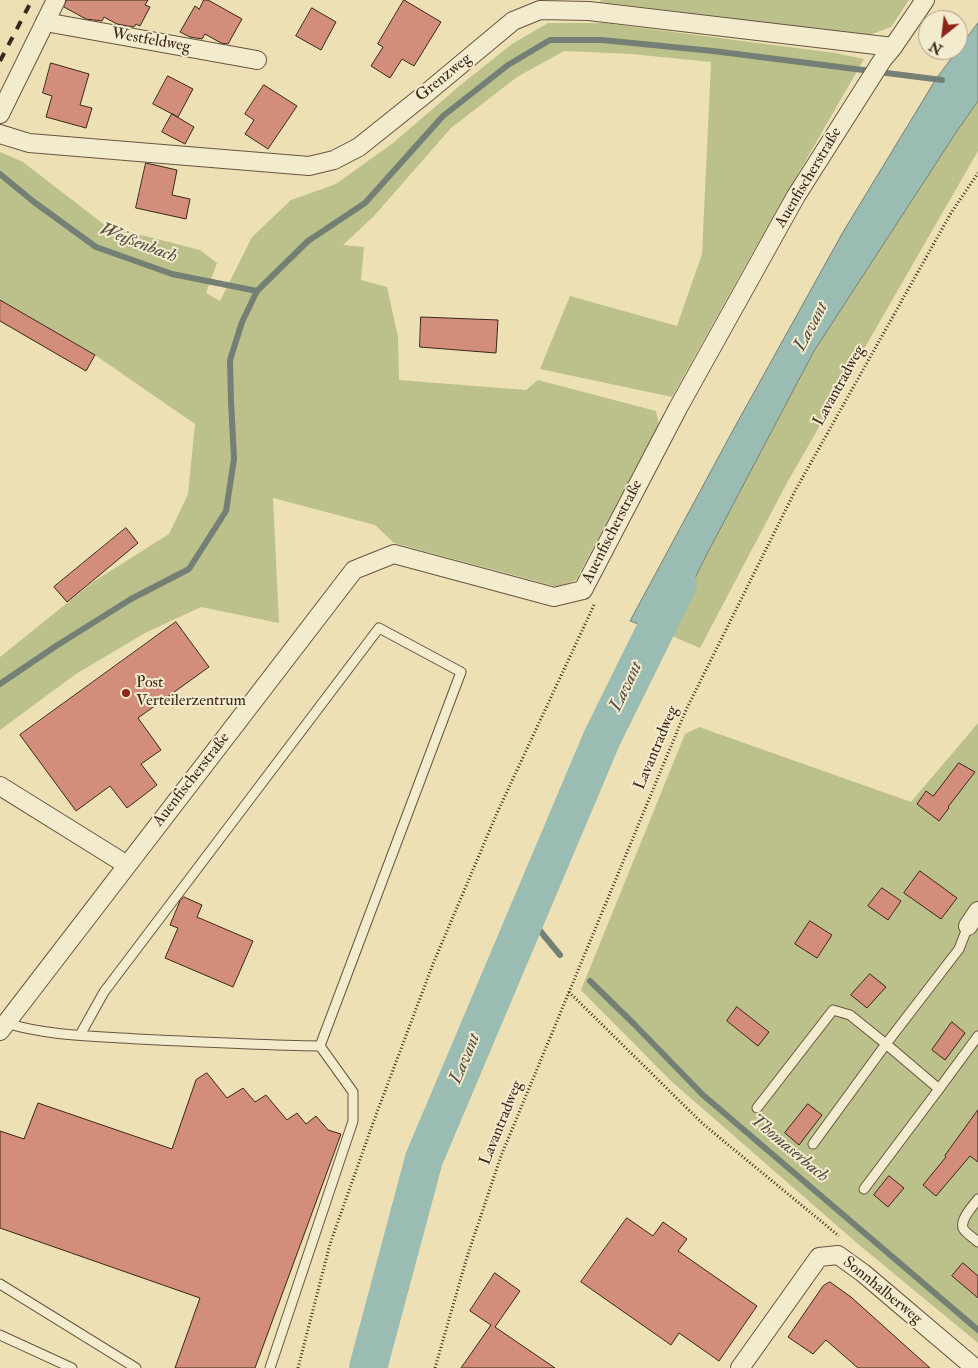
<!DOCTYPE html>
<meta charset="utf-8">
<style>
body{margin:0}
#map{position:relative;width:978px;height:1368px;overflow:hidden;background:#ede0b4;font-family:"IM FELL Double Pica",serif}
canvas{display:block}
.north{position:absolute;left:918px;top:10px;width:50px;height:50px;box-sizing:border-box;background:#f3ebce;border:1px solid #aa9c86;border-radius:50%;rotate:209deg;font-size:14px;font-weight:700;line-height:20px;text-align:center;color:#3c261a}
.north::after{content:'';display:block;margin:auto;width:18px;height:22px;background:#8f2418;clip-path:polygon(50% 0,100% 100%,50% 72%,0 100%)}
</style>
<div id="map">
<canvas width="978" height="1368"></canvas>
<div class="north">N</div>
</div>
<script>
const c = document.querySelector('canvas').getContext('2d');
c.lineJoin = 'round';
function fillPath(path, color) { c.fillStyle = color; c.fill(path, 'evenodd'); }
function strokePath(path, color, width, dash) { c.strokeStyle = color; c.lineWidth = width; c.lineCap = dash ? 'butt' : 'round'; c.setLineDash(dash || []); c.stroke(path); }
function label(font, color, halo, rows, align = 'center') {
  c.font = font + ' "IM FELL Double Pica",serif'; c.lineWidth = 4; c.setLineDash([]); c.textBaseline = 'middle'; c.strokeStyle = halo; c.fillStyle = color; for (const [text, x, y, turn = 0] of rows) {
    c.save(); c.translate(x, y); c.rotate((+turn || 0) * Math.PI / 180); c.textAlign = isNaN(turn) ? turn : align; if (halo) c.strokeText(text, 0, 0); c.fillText(text, 0, 0); c.restore();
  }
}
fillPath(new Path2D(`
 M 601,0 L 909,0 L 891,27 L 869,35 L 600,2 Z
 M 548,23 L 604,23 L 835,53 L 864,59 L 749,259 L 672,397 L 540,369 L 570,296 L 677,326 L 702,254 L 711,62 L 631,54 L 564,51 L 517,77 L 451,128 L 374,216 L 343,245 L 364,247 L 361,280 L 387,287 L 398,337 L 399,380 L 526,390 L 538,380 L 656,411 L 659,424 L 576,580 L 558,587 L 394,543 L 375,525 L 273,498 L 279,623 L 201,607 L 145,633 L 76,674 L 0,730 L 0,657 L 93,582 L 169,534 L 188,494 L 195,424 L 95,355 L 0,300 L 0,152 L 23,162 L 106,226 L 200,250 L 217,263 L 206,293 L 220,301 L 252,237 L 291,200 L 336,184 L 393,143 L 463,83 L 512,44 Z
 M 978,101 L 978,151 L 788,481 L 700,648 L 667,634 L 708,552 L 814,351 L 957,131 Z
 M 978,723 L 978,902 L 977,904 L 978,905 L 978,1343 L 858,1244 L 671,1081 L 581,990 L 685,734 L 699,727 L 911,802 Z`), '#bcc18b');
const water = new Path2D(`
 M 978,23 L 978,101 L 957,131 L 814,351 L 708,552 L 667,634 L 630,621 L 732,432 L 843,232 L 936,79 Z`);
fillPath(water, '#9abcb2');
strokePath(water, '#748075', 1);
strokePath(new Path2D(`
 M 0,174 L 34,202 L 96,247 L 172,274 L 257,291
 M 0,684 L 56,646 L 131,599 L 189,569 L 226,511 L 234,459 L 231,401 L 230,360 L 242,322 L 257,291 L 308,241 L 365,203 L 443,116 L 508,65 L 550,40 L 602,40 L 713,51 L 942,80
 M 527,915 L 560,955
 M 590,981 L 634,1024 L 703,1095 L 978,1330`), '#748075', 6);
strokePath(new Path2D(`
 M 368,1368 L 424,1159 L 602,738 L 678,584`), '#9abcb2', 38);
const building = new Path2D(`
 M 67,0 L 148,0 L 145,5 L 150,7 L 140,26 L 136,24 L 134,27 L 117,24 L 104,17 L 102,21 L 86,19 L 64,7 Z
 M 204,0 L 208,0 L 242,19 L 228,44 L 221,43 L 205,34 L 202,39 L 190,37 L 180,32 L 195,6 L 199,9 Z
 M 404,0 L 441,22 L 414,66 L 402,59 L 390,78 L 371,66 L 383,47 L 378,44 Z
 M 312,8 L 336,22 L 321,50 L 296,36 Z
 M 51,63 L 89,74 L 80,105 L 92,108 L 86,128 L 46,117 L 52,96 L 43,93 Z
 M 168,76 L 193,89 L 178,117 L 153,104 Z
 M 264,85 L 297,106 L 268,149 L 245,134 L 254,120 L 245,114 Z
 M 172,114 L 194,127 L 185,144 L 162,132 Z
 M 146,163 L 177,170 L 172,195 L 190,199 L 186,219 L 136,208 Z
 M 0,300 L 95,355 L 86,371 L 0,321 Z
 M 421,317 L 498,320 L 496,353 L 420,347 Z
 M 126,528 L 138,543 L 67,602 L 54,587 Z
 M 176,622 L 209,667 L 138,718 L 161,750 L 141,764 L 157,785 L 127,808 L 110,786 L 76,811 L 20,735 Z
 M 959,763 L 975,772 L 948,807 L 949,808 L 939,821 L 917,804 L 926,791 L 933,796 Z
 M 920,871 L 957,898 L 941,919 L 904,893 Z
 M 882,888 L 901,901 L 888,920 L 868,906 Z
 M 184,897 L 202,905 L 197,917 L 253,941 L 233,987 L 165,958 L 178,928 L 170,925 L 180,901 Z
 M 810,921 L 832,935 L 817,958 L 795,944 Z
 M 870,974 L 886,987 L 867,1008 L 851,995 Z
 M 737,1007 L 769,1032 L 758,1046 L 727,1021 Z
 M 952,1022 L 965,1033 L 945,1060 L 932,1050 Z
 M 207,1073 L 227,1098 L 243,1088 L 255,1102 L 266,1095 L 287,1120 L 297,1113 L 306,1124 L 316,1116 L 328,1130 L 341,1134 L 255,1368 L 175,1368 L 200,1298 L 0,1228 L 0,1131 L 24,1139 L 38,1103 L 172,1149 L 196,1080 Z
 M 808,1104 L 822,1115 L 799,1145 L 785,1133 Z
 M 978,1110 L 978,1162 L 970,1156 L 936,1196 L 923,1185 L 946,1157 L 945,1156 Z
 M 889,1176 L 904,1188 L 888,1207 L 874,1195 Z
 M 627,1218 L 653,1236 L 663,1222 L 687,1239 L 678,1251 L 757,1306 L 719,1361 L 679,1333 L 671,1345 L 581,1282 Z
 M 963,1263 L 978,1276 L 978,1298 L 952,1276 Z
 M 495,1273 L 520,1291 L 495,1327 L 555,1368 L 461,1368 L 491,1325 L 470,1311 Z
 M 830,1282 L 851,1297 L 930,1368 L 858,1368 L 826,1340 L 813,1354 L 788,1337 L 823,1286 Z`);
fillPath(building, '#d28e7b');
strokePath(building, '#3c261a', 1);
const lane = new Path2D(`
 M 6,1023 C 48,1036 94,1036 138,1039 C 199,1042 260,1045 320,1046 L 461,672 L 379,628 L 104,992 L 80,1035
 M 939,1089 L 978,1036
 M 757,1108 L 833,1010 L 850,1015 L 886,1044 L 813,1144
 M 864,1189 L 939,1089 L 886,1044 L 959,949 L 968,926
 M 978,1199 C 973,1206 960,1219 963,1228 C 965,1233 974,1238 978,1242
 M 0,1284 L 136,1368
 M 0,1335 L 72,1368
 M 270,1368 L 353,1121 L 353,1092 L 320,1046`);
const street = new Path2D(`
 M 45,22 L 257,60
 M 0,114 L 56,0
 M 0,134 L 29,143 L 309,166 L 334,160 L 359,147 L 429,91 L 513,21 L 540,10 L 589,11 L 893,47
 M 0,786 L 127,865
 M 968,926 L 978,911
 M 0,1031 L 354,570 L 394,554 L 554,597 L 583,590 L 678,408 L 796,196 L 883,59 L 893,47 L 925,0
 M 740,1368 L 819,1257 L 838,1255 L 863,1273 L 975,1368`);
strokePath(lane, '#685440', 11);
strokePath(street, '#685440', 20);
strokePath(new Path2D(`
 M 569,992 L 703,1124 L 839,1236
 M 298,1368 L 330,1244 L 373,1123 L 433,964 L 497,813 L 594,605
 M 435,1368 L 467,1257 L 501,1156 L 686,710 L 795,491 L 951,213 L 978,173`), '#3c261a', 3, [1, 2.5]);
strokePath(lane, '#f3ebce', 9);
strokePath(street, '#f3ebce', 18);
strokePath(new Path2D(`
 M 0,61 L 32,0`), '#3c261a', 4, [9, 9]);
for (const [x, y, r, color] of [
 [126,693,5,"#8f2418"]
]) { const dot = new Path2D(); dot.arc(x, y, r, 0, 2 * Math.PI); c.fillStyle = color; c.fill(dot); strokePath(dot, '#f3ebce', 2); }
label('16px', '#3c261a', '#f3ebce', [
 ["Westfeldweg",151,41,10],
 ["Grenzweg",444,78,-39],
 ["Auenfischerstraße",809,178,-59],
 ["Lavantradweg",840,386,-61],
 ["Auenfischerstraße",613,532,-63],
 ["Lavantradweg",657,748,-67],
 ["Auenfischerstraße",192,780,-52],
 ["Lavantradweg",502,1123,-68],
 ["Sonnhalberweg",882,1291,39]
]);
label('16px', '#3c261a', '#f3ebce', [
 ["Post",136,684],
 ["Verteilerzentrum",136,702]
], 'left');
label('italic 18px', '#544c40', '#f3ebce', [
 ["Weißenbach",138,244,21],
 ["Lavant",812,327,-62],
 ["Lavant",627,687,-64],
 ["Lavant",466,1059,-67],
 ["Thomaserbach",789,1149,40]
]);
</script>
